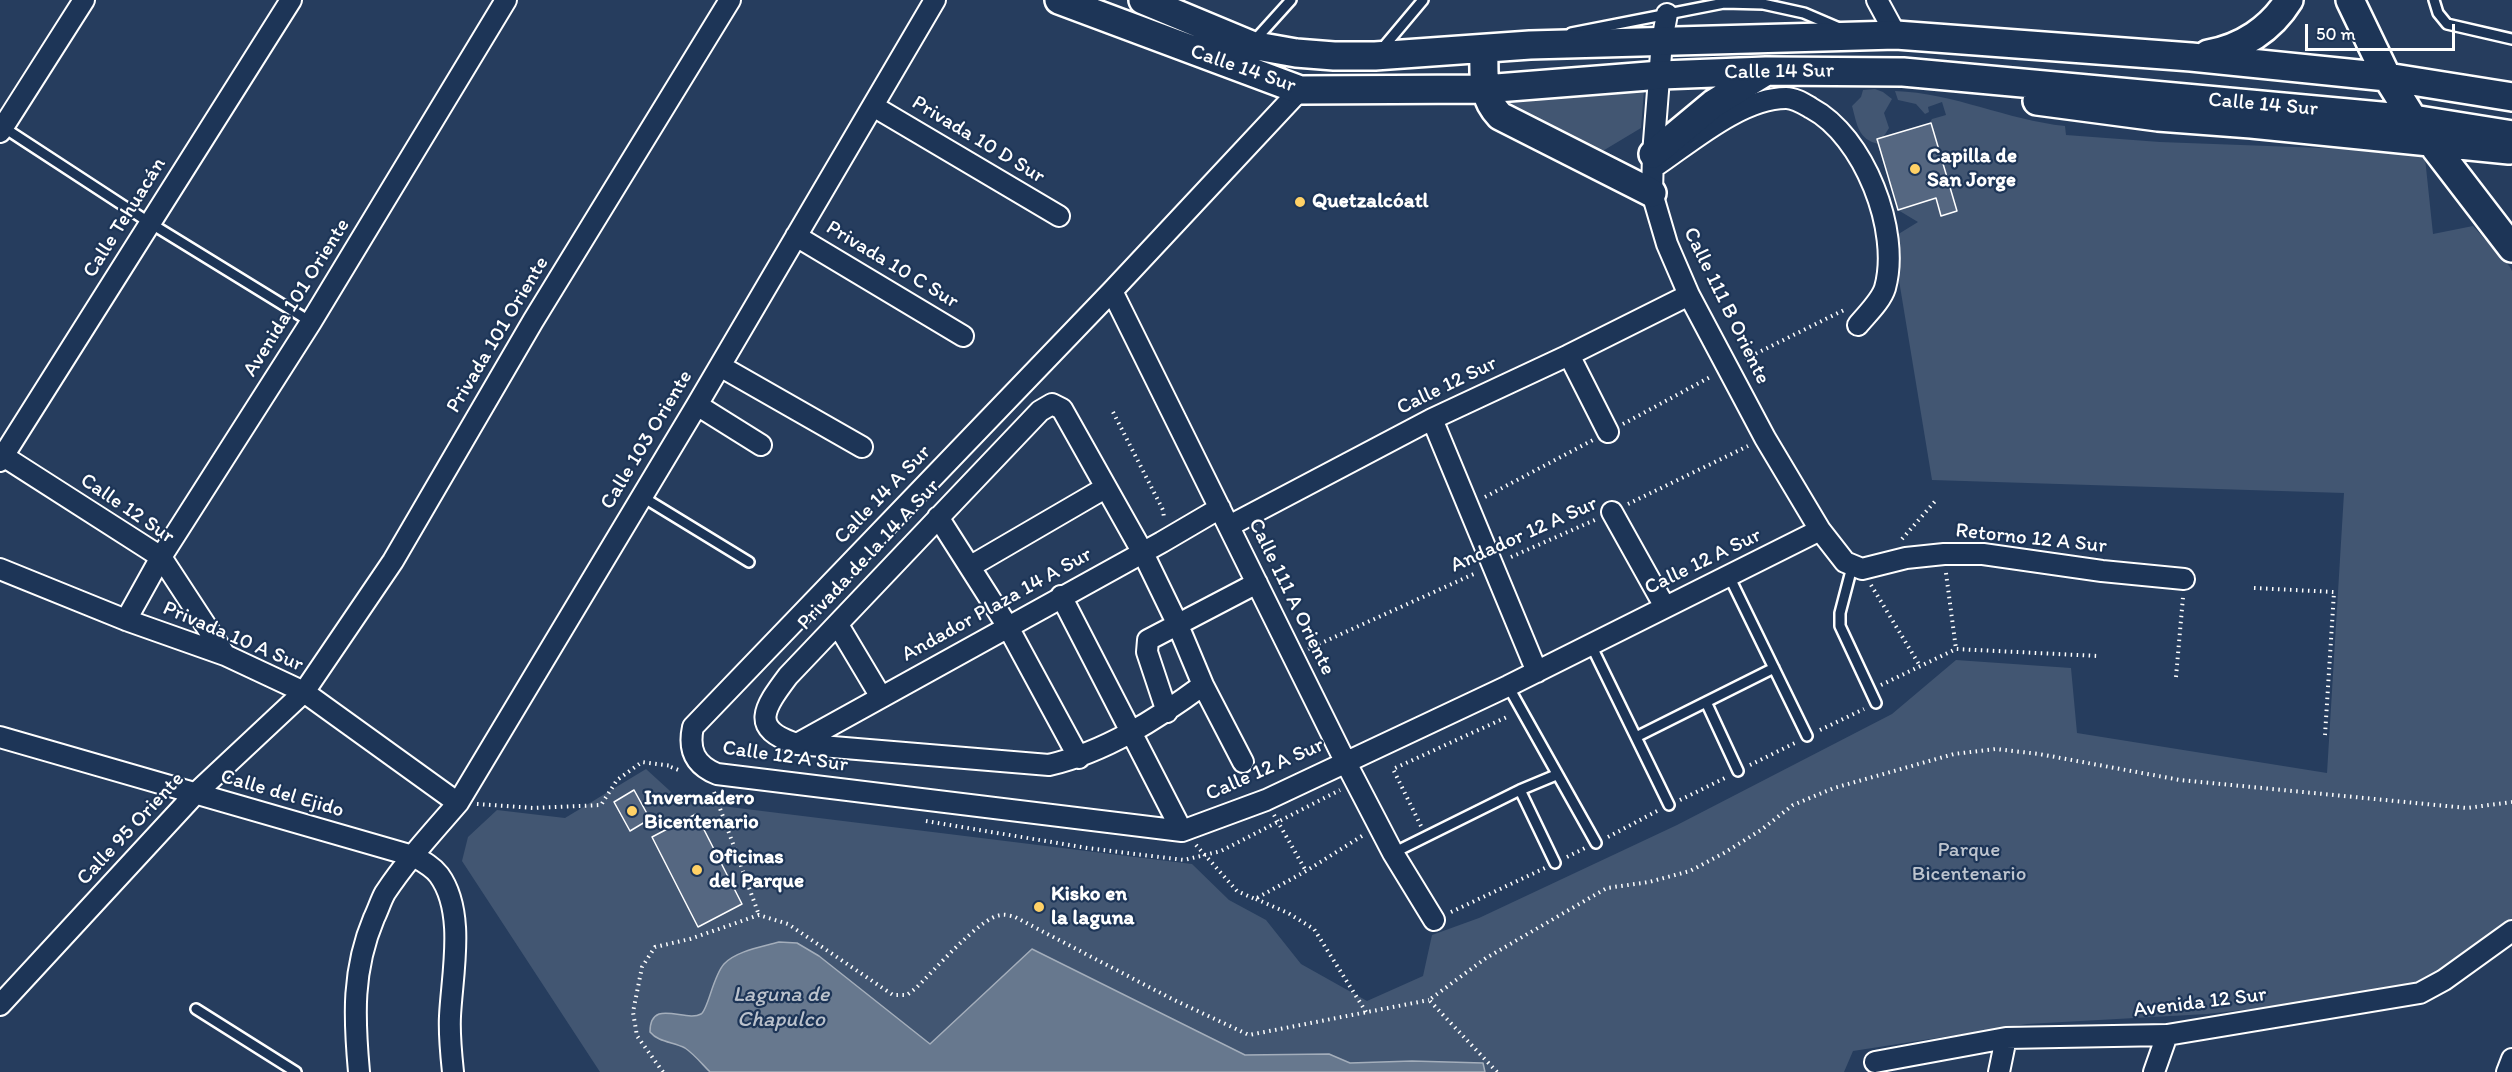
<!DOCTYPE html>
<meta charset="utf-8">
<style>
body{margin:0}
#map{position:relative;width:2512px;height:1072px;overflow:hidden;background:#263d5e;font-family:Itim,sans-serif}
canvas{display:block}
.scale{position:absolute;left:2305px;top:24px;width:150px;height:27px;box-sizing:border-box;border:3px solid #fff;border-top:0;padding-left:8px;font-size:18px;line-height:21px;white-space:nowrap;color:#fff;-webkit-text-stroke:4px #1d3557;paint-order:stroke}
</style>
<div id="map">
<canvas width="2512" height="1072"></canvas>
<div class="scale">50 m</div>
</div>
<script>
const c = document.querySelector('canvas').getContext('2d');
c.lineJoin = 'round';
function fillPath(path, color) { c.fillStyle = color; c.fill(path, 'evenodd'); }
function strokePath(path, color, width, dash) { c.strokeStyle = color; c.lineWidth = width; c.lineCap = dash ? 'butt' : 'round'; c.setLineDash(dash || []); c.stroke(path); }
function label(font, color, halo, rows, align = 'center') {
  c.font = font + ' Itim,sans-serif'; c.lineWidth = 4.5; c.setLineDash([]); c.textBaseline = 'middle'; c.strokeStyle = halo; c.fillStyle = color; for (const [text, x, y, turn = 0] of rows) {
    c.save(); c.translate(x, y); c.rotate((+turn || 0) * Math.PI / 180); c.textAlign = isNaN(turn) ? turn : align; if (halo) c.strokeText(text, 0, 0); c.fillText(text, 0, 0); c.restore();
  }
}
fillPath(new Path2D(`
 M 1875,89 L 1883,92 L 1892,99 L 1884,113 L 1889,128 L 1879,144 C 1858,140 1857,124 1852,106 L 1861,97 L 1863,90 Z
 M 1644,90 L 1641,128 L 1601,152 L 1496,100 Z
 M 1895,91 C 1954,93 2007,120 2065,126 L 2066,135 L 2160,142 L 2403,151 L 2425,158 L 2433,234 L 2473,226 L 2510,267 L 2512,271 L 2512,928 L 2424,989 L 2207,1014 L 2027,1024 L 1853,1051 L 1844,1072 L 600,1072 L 462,861 L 468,837 L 497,810 L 565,818 L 646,769 L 681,801 L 1192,864 L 1229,900 L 1266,920 L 1301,964 L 1367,1001 L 1423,976 L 1432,935 L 1479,918 L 1677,825 L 1892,714 L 1956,660 L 2071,668 L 2077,733 L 2327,773 L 2344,493 L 1932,480 L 1892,238 L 1918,222 L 1898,210 L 1936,198 L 1939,209 L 1954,201 L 1930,122 L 1932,119 L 1946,115 L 1942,102 L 1928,107 L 1929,112 L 1925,114 L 1916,104 L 1898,100 Z`), '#425672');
const water = new Path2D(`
 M 779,942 L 797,943 L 819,956 L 930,1044 L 1032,949 L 1245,1055 L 1329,1054 L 1350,1063 L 1412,1061 L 1483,1063 L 1485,1072 L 710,1072 C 702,1064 694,1054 685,1048 C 673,1042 658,1042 650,1032 C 650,997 686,1023 701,1014 C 708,1010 713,976 724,964 C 736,951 762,947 779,942 Z`);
fillPath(water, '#67788e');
strokePath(water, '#a4aebb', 1.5);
const building = new Path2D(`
 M 1931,123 L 1957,211 L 1941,216 L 1936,198 L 1898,210 L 1877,139 Z
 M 634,790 L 650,819 L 630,831 L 614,802 Z
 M 696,814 L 742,904 L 698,927 L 652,837 Z`);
fillPath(building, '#556781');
strokePath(building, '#fff', 1.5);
const lane = new Path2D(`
 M 2434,0 L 2438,13 L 2447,24 L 2512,39
 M 1571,33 L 1724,3 L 1763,4 L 1804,13 L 1839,28
 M 1254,41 L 1291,0
 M 1381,50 L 1423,0
 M 3,127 L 150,223 L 311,322
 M 641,496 L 749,562
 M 1852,567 L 1840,613 L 1840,626 L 1876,703
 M 1729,576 L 1807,736
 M 1591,645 L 1669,805
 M 1508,686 L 1596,843
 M 1706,702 L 1738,771
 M 1636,737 L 1774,668
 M 1520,790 L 1555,863
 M 1393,853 L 1520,790 L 1556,775
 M 196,1009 L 296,1072`);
const street = new Path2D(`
 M 1877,0 L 1896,35
 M 1667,14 L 1662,41 L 1653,154 L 1652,193 L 1667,244 L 1689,295 L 1765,438 L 1820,530 L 1845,562 L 1862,569 L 1906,558 L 1944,554 L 1983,554 L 2102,571 L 2184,579
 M 1300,90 L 1112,291 L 693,727 C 688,750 695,765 717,774 L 1182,831 L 1266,800 L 1508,686 L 1820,530
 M 873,106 L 1059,216
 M 0,132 L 84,0
 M 1654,167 C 1690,143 1741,98 1786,98 C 1795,98 1804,104 1811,108 C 1864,136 1901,231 1885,288 C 1881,301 1867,314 1858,325
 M 796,236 L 963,336
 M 1112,291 L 1345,761 L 1393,853 L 1434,920
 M 1569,355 L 1608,432
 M 720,366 L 862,447
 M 697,405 L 761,445
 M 1432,419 L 1537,672
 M 0,454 L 161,557 L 225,655
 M 0,461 L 291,0
 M 1612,512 L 1665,607
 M 938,517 L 1008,627 L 1079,758
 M 1229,526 L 1432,419 L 1569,355 L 1689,295
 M 971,566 L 1105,488
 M 0,569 L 126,620 L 225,655 L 304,692 L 458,803
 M 1061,596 L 1182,831
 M 126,620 L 161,557 L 311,322 L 506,0
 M 838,625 L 881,697
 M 1203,685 C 1157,719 1105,752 1049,765 L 797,744 C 749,729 764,708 788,676 L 1040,411 L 1052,404 L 1062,409 L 1143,553 L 1177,623 L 1203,685 L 1243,762
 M 1167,712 L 1147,652 L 1148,640 L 1257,583
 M 0,737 L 413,856 C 422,861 432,866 439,875 C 466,912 452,974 450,1016 C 449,1035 451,1053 453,1072
 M 797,744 L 1162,542 L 1220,508
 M 0,1005 L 195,794 L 304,692 L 393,561 L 533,321 L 730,0
 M 1875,1062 L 2006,1038 L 2167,1035 L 2420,993 L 2444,980 L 2512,931
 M 359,1072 C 354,1017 352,970 374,918 C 378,910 381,900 385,893 C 406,861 433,832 458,803 L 697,405 L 935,0
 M 1999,1072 L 2006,1038
 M 2154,1072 L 2167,1035
 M 2507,1072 L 2512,1059`);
const secondary = new Path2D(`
 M 1059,0 L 1300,90 L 1484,89 L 1661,75 L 1766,71 L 1903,72 L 2413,119 L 2512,135
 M 1143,0 L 1251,45 L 1296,53 L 1334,56 L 1375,56 L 1530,45 L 1896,35 L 2191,57 L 2387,77 L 2512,97
 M 2350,0 L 2387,77 L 2413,119 L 2512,248
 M 1484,49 C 1484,75 1481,96 1500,116 L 1652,193
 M 2208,54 C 2242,48 2271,29 2289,0
 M 2037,101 L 2158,117 L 2251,124 L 2509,150
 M 1653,154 L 1713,104 L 1765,72`);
strokePath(lane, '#fff', 14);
strokePath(street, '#fff', 24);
strokePath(secondary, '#fff', 32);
strokePath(new Path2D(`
 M 1745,359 L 1846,309
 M 1113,412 L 1163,510 L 1164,518
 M 1623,424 L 1712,376
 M 1485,497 L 1593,440
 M 1628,504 L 1748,446
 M 1902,539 L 1937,499
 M 1511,557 L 1597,519
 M 1946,573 L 1956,649
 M 1871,585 L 1920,666
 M 2254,588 L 2334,592 L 2325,735
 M 1308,649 L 1476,573
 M 2176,677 L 2183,597
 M 1881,685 L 1956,649 L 2098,656
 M 1820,730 L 1864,709
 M 1750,765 L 1797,742
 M 671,767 L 681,771
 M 714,792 L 759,915
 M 1680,800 L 1727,777
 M 477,804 L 534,808 L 601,805 L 617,780 L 642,762 L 672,766
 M 1274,815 L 1306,871
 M 926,821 L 1087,848 L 1184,860 L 1221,851 L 1340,790
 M 1421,826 L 1393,769 L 1509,716
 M 1608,837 L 1657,811
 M 1196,845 L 1237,891 L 1255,899 L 1306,871 L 1362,836
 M 1567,857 L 1585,848
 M 1256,899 L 1288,913 L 1314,929 L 1366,1012
 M 1451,912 L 1545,868
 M 663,1072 L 637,1036 L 633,1012 L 642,967 L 655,947 L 690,939 L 759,915 L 788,924 L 893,995 L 907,995 L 916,988 C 933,972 980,917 1001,915 C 1005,914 1011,916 1015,917 L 1172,999 L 1249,1035 L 1429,1000
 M 1497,1072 L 1429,1000 L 1486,958 L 1607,888 L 1649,882 L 1690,871 L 1724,853 L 1761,830 L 1793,805 L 1834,788 L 1954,754 L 1996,749 L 2039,754 L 2180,780 L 2467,808 L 2512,802`), '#fff', 4, [1.5, 4.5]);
strokePath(lane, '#1d3557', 9);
strokePath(street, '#1d3557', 20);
strokePath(secondary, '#1d3557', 27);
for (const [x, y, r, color] of [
 [1915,169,6,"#ffd166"],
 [1300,202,6,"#ffd166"],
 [632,811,6,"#ffd166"],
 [697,870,6,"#ffd166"],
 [1039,907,6,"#ffd166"]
]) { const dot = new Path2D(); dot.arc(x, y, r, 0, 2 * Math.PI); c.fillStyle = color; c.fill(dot); strokePath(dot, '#1d3557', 2); }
label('21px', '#fff', '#1d3557', [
 ["Calle 14 Sur",1243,69,19],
 ["Calle 14 Sur",1779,72,-1],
 ["Calle 14 Sur",2263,105,5],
 ["Privada 10 D Sur",978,140,31],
 ["Calle Tehuacán",125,218,-58],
 ["Privada 10 C Sur",892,265,31],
 ["Avenida 101 Oriente",297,298,-58],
 ["Calle 111 B Oriente",1726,306,64],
 ["Privada 101 Oriente",498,335,-59],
 ["Calle 12 Sur",1447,386,-26],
 ["Calle 103 Oriente",647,440,-59],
 ["Calle 14 A Sur",883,495,-46],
 ["Calle 12 Sur",127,509,34],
 ["Andador 12 A Sur",1524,535,-24],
 ["Retorno 12 A Sur",2031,539,6],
 ["Privada de la 14 A Sur",869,555,-47],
 ["Calle 12 A Sur",1703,562,-26],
 ["Calle 111 A Oriente",1291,597,64],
 ["Andador Plaza 14 A Sur",997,605,-29],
 ["Privada 10 A Sur",233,637,23],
 ["Calle 12 A Sur",785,757,8],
 ["Calle 12 A Sur",1265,770,-24],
 ["Calle del Ejido",282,794,16],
 ["Calle 95 Oriente",131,829,-47],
 ["Avenida 12 Sur",2200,1003,-7]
]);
label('bold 21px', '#fff', '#1d3557', [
 ["Capilla de",1927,157],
 ["San Jorge",1927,181],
 ["Quetzalcóatl",1312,202],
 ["Invernadero",644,799],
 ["Bicentenario",644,823],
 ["Oficinas",709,858],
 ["del Parque",709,882],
 ["Kisko en",1051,895],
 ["la laguna",1051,919]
], 'left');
label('21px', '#bdc4ce', '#1d3557', [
 ["Parque",1969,851],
 ["Bicentenario",1969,875]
]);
label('italic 22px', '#bbc2cc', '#1d3557', [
 ["Laguna de",781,995],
 ["Chapulco",781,1020]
]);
</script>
